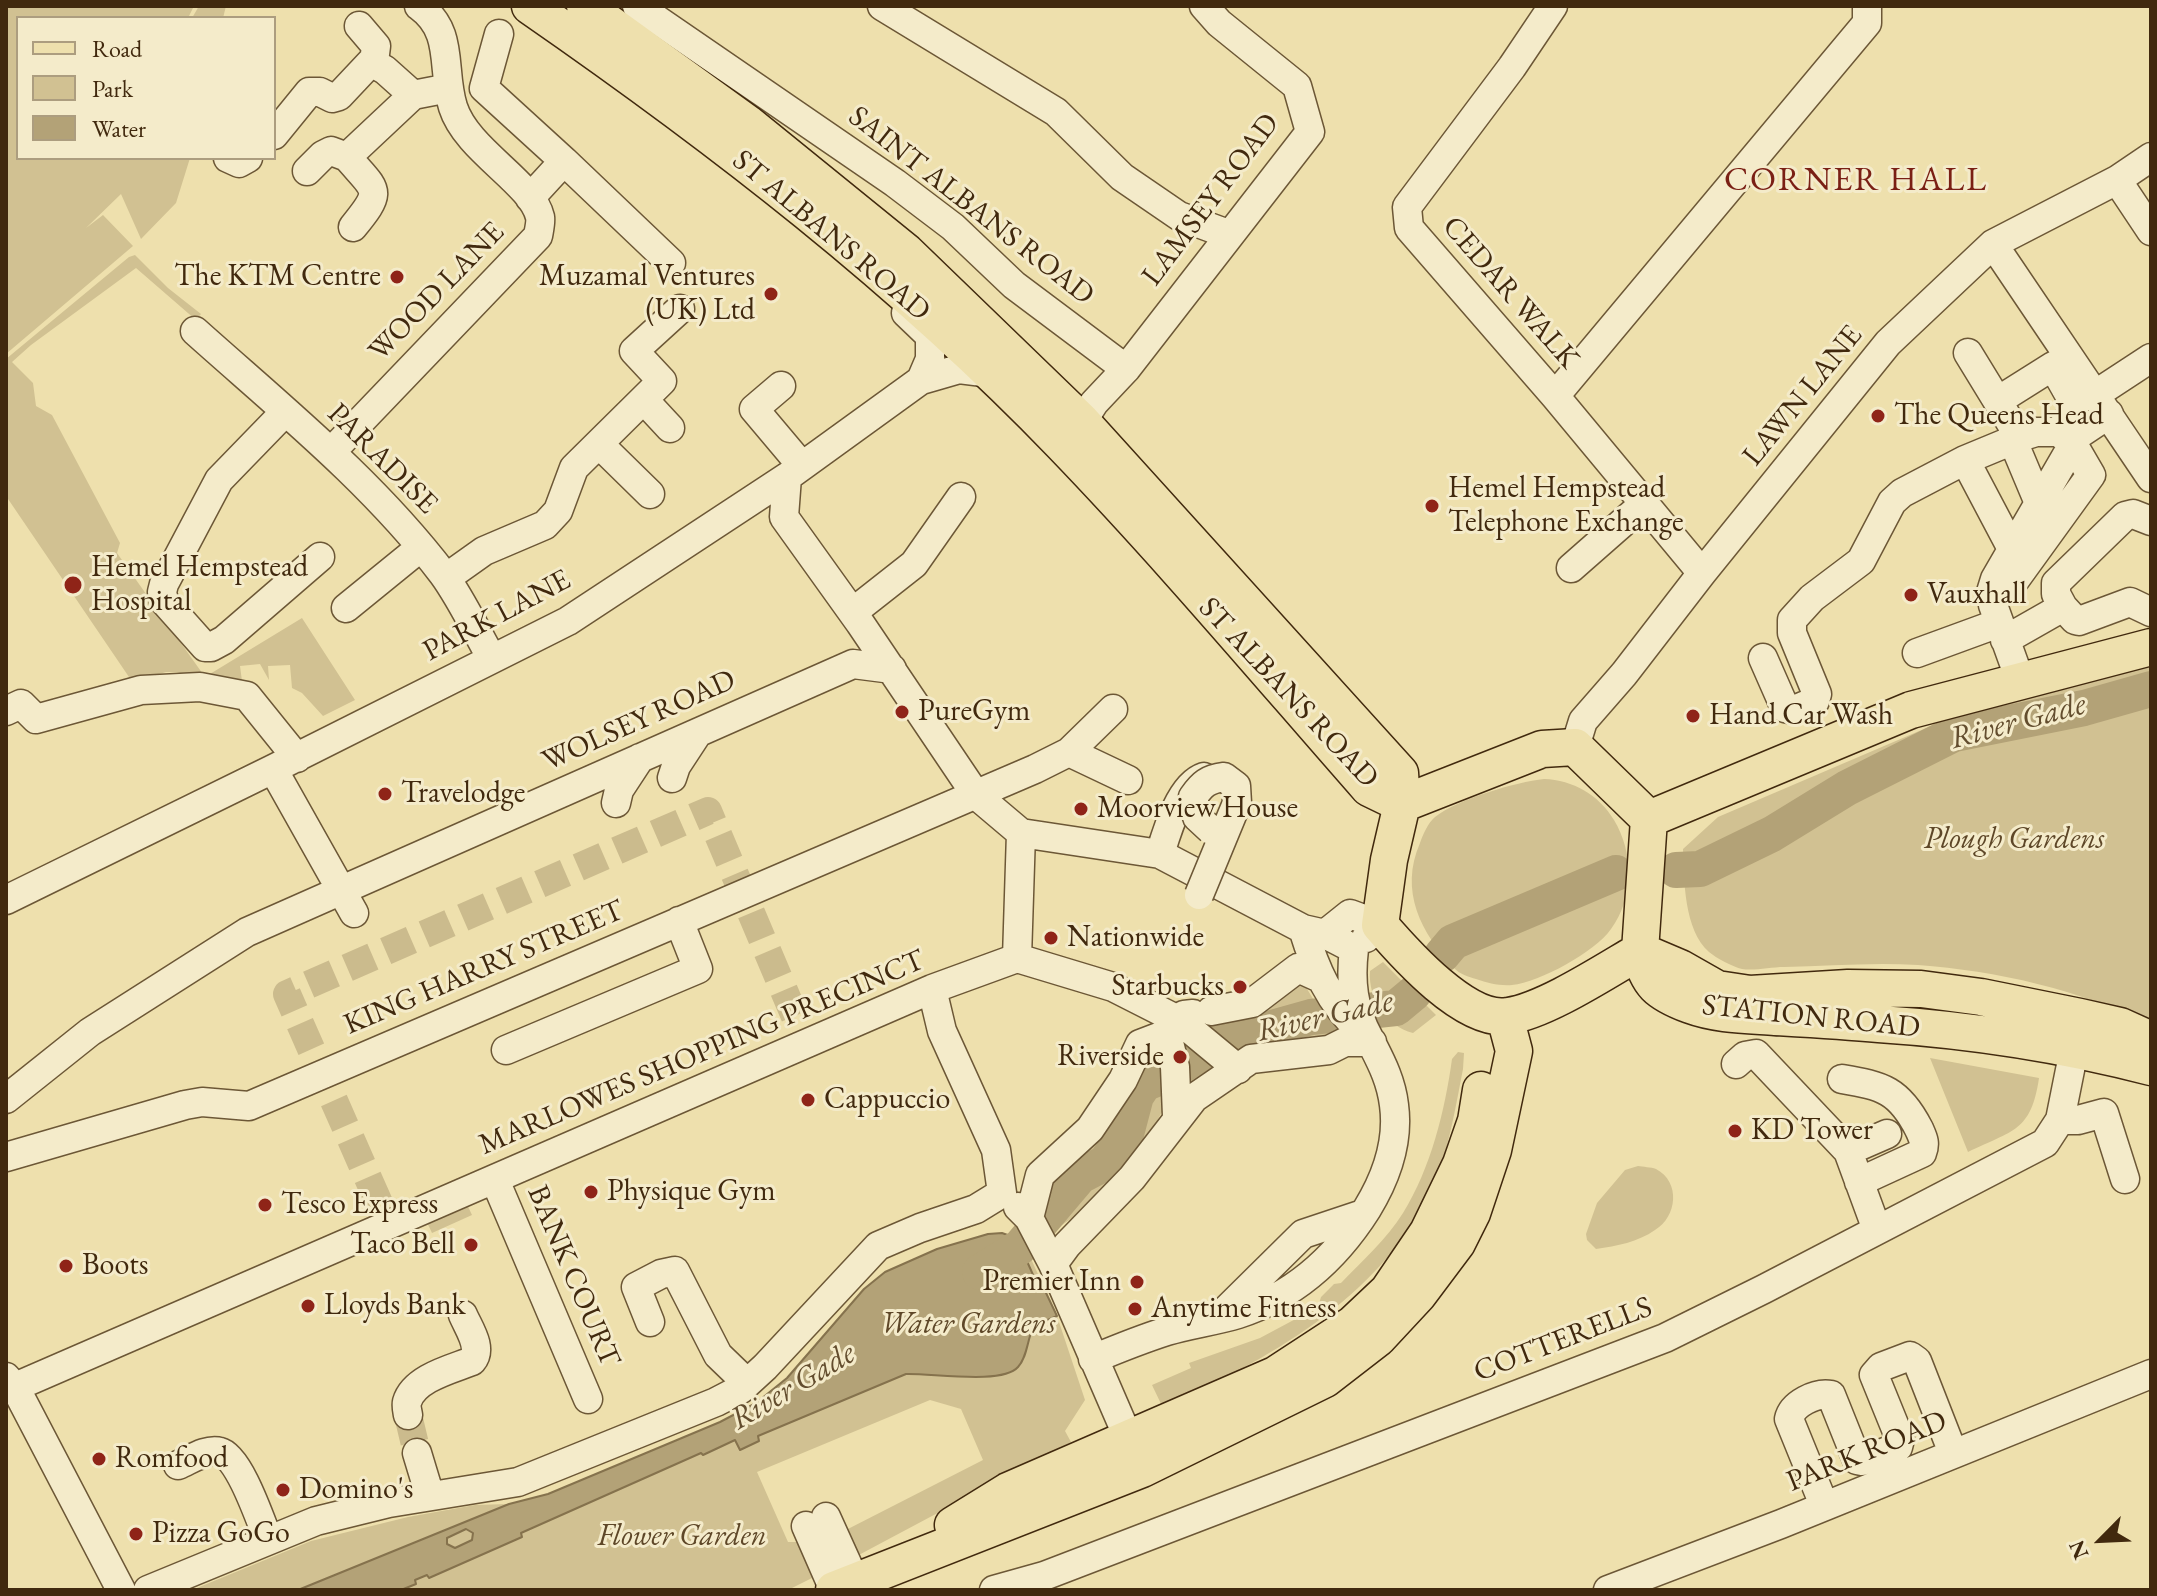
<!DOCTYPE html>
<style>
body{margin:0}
#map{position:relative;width:2157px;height:1596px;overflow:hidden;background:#eee0ad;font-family:"EB Garamond",serif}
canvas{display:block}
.frame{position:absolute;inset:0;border:8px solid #41290e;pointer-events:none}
.legend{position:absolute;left:16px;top:16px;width:260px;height:144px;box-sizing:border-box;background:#f4ebca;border:2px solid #ac9d7f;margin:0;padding:10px 14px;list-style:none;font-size:24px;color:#41290e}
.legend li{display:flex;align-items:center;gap:16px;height:40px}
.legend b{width:40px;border:2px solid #ac9d7f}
.north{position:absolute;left:2061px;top:1500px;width:80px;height:80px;-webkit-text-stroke:6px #f4ebca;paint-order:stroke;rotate:246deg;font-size:22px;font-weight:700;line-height:32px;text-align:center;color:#41290e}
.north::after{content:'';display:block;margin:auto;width:28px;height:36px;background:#41290e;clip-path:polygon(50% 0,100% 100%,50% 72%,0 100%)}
</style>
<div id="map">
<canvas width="2157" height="1596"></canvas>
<div class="frame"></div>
<ul class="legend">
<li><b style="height:10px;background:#eee0ad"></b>Road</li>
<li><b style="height:22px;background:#d1c192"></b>Park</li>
<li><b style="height:22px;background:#b3a277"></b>Water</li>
</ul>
<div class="north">N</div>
</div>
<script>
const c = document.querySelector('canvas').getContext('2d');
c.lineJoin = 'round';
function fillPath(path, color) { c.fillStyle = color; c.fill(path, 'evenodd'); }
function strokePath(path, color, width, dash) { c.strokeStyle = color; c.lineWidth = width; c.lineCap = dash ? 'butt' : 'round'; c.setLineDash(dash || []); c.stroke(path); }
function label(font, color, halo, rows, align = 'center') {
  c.font = font + ' "EB Garamond",serif'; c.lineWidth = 6; c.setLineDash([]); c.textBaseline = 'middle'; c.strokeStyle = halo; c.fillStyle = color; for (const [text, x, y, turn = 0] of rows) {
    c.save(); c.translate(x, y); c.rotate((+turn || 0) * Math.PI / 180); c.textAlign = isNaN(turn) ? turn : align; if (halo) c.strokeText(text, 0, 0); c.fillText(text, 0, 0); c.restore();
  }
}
fillPath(new Path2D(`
 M 6,6 L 194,6 L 188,18 L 18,18 L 18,158 L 190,158 L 176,203 L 141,239 L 121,194 L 86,228 L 103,215 L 133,246 L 6,354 Z
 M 199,6 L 226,6 L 223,18 L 192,18 Z
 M 135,255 L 168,288 L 201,314 L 196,320 L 136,268 L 31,345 L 12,362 L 33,383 L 36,406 L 52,415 L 120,543 L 117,553 L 205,677 L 302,618 L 355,700 L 323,716 L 302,693 L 292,688 L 290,665 L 268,666 L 269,680 L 260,664 L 240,666 L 242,681 L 205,681 L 177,672 L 166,672 L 138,680 L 129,677 L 6,496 L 6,359 L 129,257 Z
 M 2151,665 L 2151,1026 C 2081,989 1996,971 1918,965 C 1873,962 1829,966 1784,967 C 1771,967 1754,971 1742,969 C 1733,967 1716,958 1709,952 C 1684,930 1684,880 1683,849 L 1718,817 L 1973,708 Z
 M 1544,779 C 1573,780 1599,795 1614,820 C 1634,853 1634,898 1611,929 C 1595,952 1540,982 1512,985 C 1499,986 1488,983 1476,979 C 1469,977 1459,974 1454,968 C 1421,933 1399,891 1420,843 C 1423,834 1428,823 1435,817 C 1458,799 1516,782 1544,779 Z
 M 1383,962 L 1436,1015 L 1413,1033 C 1386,1026 1368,999 1370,971 Z
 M 1304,984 L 1335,1035 L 1246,1047 L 1218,1064 L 1168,1101 L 1140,1152 L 1096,1201 L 1062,1225 L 1055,1212 L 1045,1185 L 1139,1059 L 1204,1027 L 1252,1013 L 1292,987 Z
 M 1458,1052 L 1464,1053 L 1463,1069 C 1455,1110 1448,1155 1430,1193 C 1376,1302 1267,1359 1163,1408 L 1152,1385 L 1191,1368 L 1189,1363 L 1260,1338 L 1318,1307 L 1321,1297 L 1334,1284 L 1341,1283 C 1362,1261 1387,1239 1403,1213 C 1431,1168 1445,1110 1452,1059 Z
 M 1930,1058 L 2039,1078 C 2031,1132 2013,1130 1968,1152 Z
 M 1638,1166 C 1643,1167 1651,1167 1656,1169 C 1681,1182 1677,1217 1655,1230 C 1638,1242 1617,1246 1596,1249 L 1587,1240 L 1586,1234 L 1597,1203 L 1625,1170 Z
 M 464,1198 L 472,1215 L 432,1233 L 424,1216 Z
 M 1002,1233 L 1012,1237 L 1027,1250 L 1057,1316 L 1085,1400 L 1065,1431 L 1071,1442 L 855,1557 L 844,1531 L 983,1460 L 961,1409 L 930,1400 L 757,1472 L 788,1542 L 806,1542 L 820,1574 L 788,1590 L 192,1590 L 311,1541 L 408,1517 L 475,1505 L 509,1504 L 547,1494 L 720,1422 L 756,1403 L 787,1378 L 864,1289 L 885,1272 L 937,1249 L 988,1234 Z`), '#d1c192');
const water = new Path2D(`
 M 2151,681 L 2151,697 L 2084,708 Z
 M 1002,1233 C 1014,1237 1024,1244 1030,1257 L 1026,1259 L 1034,1277 L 1038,1276 L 1057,1316 L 1034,1326 C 1027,1338 1028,1356 1018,1367 C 1002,1385 932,1373 906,1374 L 758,1436 L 759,1441 L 740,1450 L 735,1440 L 703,1455 L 701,1453 L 521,1533 L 522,1537 L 429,1578 L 427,1575 L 415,1580 L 416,1584 L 401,1590 L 298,1590 L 509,1504 L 548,1494 L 720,1422 L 756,1403 L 787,1378 L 864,1289 L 885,1272 L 937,1249 L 988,1234 ZM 466,1529 L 473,1533 L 472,1540 L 455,1548 L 447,1544 L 447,1538 Z`);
fillPath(water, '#b3a277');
strokePath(water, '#85724d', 2);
strokePath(new Path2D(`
 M 1676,870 L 1700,869 L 1772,834 L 1847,788 L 1954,734 L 2084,708 L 2151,689
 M 1442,955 L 1453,942 L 1616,873
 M 980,1272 L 1020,1247 L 1080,1176 L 1105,1163 L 1126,1134 L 1136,1096 L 1144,1084 L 1168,1074 L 1218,1043 L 1311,1017 L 1396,1008 L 1414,993`), '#b3a277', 36);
strokePath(new Path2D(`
 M 379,1203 L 287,994 L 708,811 L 799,1026
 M 408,1415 L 417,1453`), '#cbbb8d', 28, [28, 14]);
const minor = new Path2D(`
 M 637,6 L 895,183 L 953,227 L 1014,285 L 1126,369
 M 882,6 L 1056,112 L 1122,177 L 1179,216 L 1228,234
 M 1553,6 L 1512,67 L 1407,207 L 1409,228 L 1555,396 L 1702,573
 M 359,26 L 376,46 L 374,62
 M 499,34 L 484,88 L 564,161
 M 274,135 L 309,92 L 320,92 L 332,98 L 339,96 L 371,62 L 385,70 L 413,95
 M 228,158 L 239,163 L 248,158
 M 307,171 L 323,155 L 331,151 L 347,157
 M 2117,180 L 2151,231
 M 530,198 L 564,161 L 671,263
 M 353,227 C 384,189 377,192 347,157 L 413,95 L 449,88
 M 1993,244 L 2151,478
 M 906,313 L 930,336 L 930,359 L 921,380
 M 195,331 C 281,408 373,482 443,574 C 462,600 476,631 492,659
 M 1968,353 L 2020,438
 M 781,386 L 754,409 L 802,466
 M 2096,394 L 2151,358
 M 1555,396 L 1867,23 L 1867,6
 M 644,400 L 670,428
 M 1999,400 L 2053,366 L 2075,405 L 2073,412 L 2059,432
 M 285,412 L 219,480 L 164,584 L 162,592 L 164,601 L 205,647 L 211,647 L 224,640 L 320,557
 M 1082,422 L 1094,403 L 1126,369 L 1310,132 L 1297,86 L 1219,23 L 1204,6
 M 2013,441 L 2039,503
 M 599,444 L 650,494
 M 331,452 L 538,236 C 539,230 541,222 540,217 C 532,182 467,151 453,107 C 441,69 455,32 419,6
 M 1965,460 L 2012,549
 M 787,477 L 784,517 L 860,623 L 976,795 L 1021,833 L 1160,854 L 1303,929 L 1325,934 L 1354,949
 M 1571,568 L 1645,503
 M 446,578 L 484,551 L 545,525 L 558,511 L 574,468 L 662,381 L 634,351 L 680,309
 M 2063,607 L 2075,620 L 2079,621 L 2130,602 L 2151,612
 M 346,608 L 421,547
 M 853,612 L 914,564 L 961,497
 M 2005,640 L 2063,607 L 2056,594 L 2056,583 L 2125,516 L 2133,514 L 2151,521
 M 1917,653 L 1999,623
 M 1763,658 L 1785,708 L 1794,710 L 1815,701 L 1817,694 L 1792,633 L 1792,620 L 1812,598 L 1861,561 L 1892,502 L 1902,493 L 1965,460 L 2023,436 L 2036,432 L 2059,432 L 2073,444 L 2091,475 L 2015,580
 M 2020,680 L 1993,605 L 1991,592 L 1995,579 L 2079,434 L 2109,414
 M 6,711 L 21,704 L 36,719 L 141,690 L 200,687 L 247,696 L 297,758
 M 1575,747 L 1583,721 L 1624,674 L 1702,573 L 1888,343 L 1993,244 L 2117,180 L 2151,157
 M 1069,752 L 1128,780
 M 273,769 L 354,913
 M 672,778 L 676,766 L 697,734
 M 616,803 L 619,790 L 640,758
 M 1160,854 C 1167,831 1180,785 1204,777
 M 6,900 L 273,769 L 568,621 L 787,477 L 921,380 L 959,369 L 991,373
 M 1303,929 C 1315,968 1329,1003 1361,1031
 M 1325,934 L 1350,914 L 1380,925 L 1366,938
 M 1017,958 L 1021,833
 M 932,989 L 942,1031 L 996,1150 L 1002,1193
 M 1211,1011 L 1252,1003 L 1298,968 L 1320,978
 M 1193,1014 L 1184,1015 L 1180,1021 L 1238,1069
 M 1167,1034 L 1175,1067 L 1177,1116
 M 506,1050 L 698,969 L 679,921
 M 1736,1064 L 1745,1056 L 1756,1054 L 1848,1151 L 1877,1230
 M 1842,1079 C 1883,1086 1899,1090 1919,1129 C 1923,1138 1926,1143 1922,1153 L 1859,1182
 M 6,1099 L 90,1032 L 247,932 L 853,664 L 892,669
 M 2060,1120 L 2078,1120 L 2104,1113 L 2125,1179
 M 1848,1151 L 1887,1134
 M 6,1157 L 185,1105 L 202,1102 L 249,1106 L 1035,769 L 1069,752 L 1113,709
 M 495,1180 L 588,1399
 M 1018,1207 L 1029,1218 L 1053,1264 L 1137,1458
 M 1053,1264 L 1067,1245 L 1132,1178 L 1194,1098 L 1251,1059 L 1329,1050 L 1345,1042 L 1372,1042
 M 1218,1318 L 1303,1234 L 1363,1214
 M 650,1322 L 636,1287 L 661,1274 L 675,1271 L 718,1355 L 747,1383
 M 1093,1359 C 1117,1349 1142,1339 1167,1331 C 1190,1324 1215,1321 1238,1314 C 1294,1296 1336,1258 1367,1209 C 1386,1178 1399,1142 1394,1105 C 1391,1079 1380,1060 1369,1038 C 1353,1009 1350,981 1354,949
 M 6,1377 L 15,1387 L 121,1590
 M 15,1387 L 932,989 L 1017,958 L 1113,987 L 1180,1021 L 1174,1031 L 1140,1044 L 1123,1080 L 1090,1129 L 1040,1175 L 1029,1218
 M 408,1415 C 407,1410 406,1406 407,1402 C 414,1378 452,1369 472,1361 C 483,1348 469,1329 463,1315
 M 417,1453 L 430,1496
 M 178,1465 C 190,1460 207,1448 220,1452 C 239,1456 261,1522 268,1539
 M 1824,1505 L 1789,1419 C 1792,1404 1816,1392 1831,1395 L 1857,1460 L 1862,1461 L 1898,1447 L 1900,1439 L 1874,1375 L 1881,1367 L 1910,1356 L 1917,1361 L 1953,1453
 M 826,1517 L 855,1581
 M 806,1526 L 834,1590
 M 148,1590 L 316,1521 L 389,1503 L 518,1482 L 716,1402 L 741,1389 L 765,1367 L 878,1246 L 920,1228 L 976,1209 L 1002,1193
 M 994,1590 L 1044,1576 L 1665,1338 L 1764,1289 L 2045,1143 L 2060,1120 L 2074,1050
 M 1608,1590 L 1781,1524 L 2151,1374`);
const major = new Path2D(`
 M 530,6 C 719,137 902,278 1062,444 C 1169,555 1268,673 1369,788 L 1402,804
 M 585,6 L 747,123 L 906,252 L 1082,422 L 1400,773 L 1402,804 L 1389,860 L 1380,925 C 1405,954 1466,1023 1508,1016 C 1545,1011 1607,970 1640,951
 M 1402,804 L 1542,749 L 1575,747 L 1649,819
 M 1649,819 L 1640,951 C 1647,984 1658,993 1690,1005 C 1717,1015 1746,1015 1775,1017 C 1809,1019 1844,1021 1879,1024 C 1970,1030 2063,1044 2151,1067
 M 1649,819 L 1911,710 L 2151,647
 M 1640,951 L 1680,968 L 1717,989 L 1750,994 L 1848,988 L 1921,989 L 1981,997 L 2080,1017 L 2120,1026 L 2151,1040
 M 953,1525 L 1008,1491 L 1275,1375 L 1353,1324 L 1388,1291 L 1428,1232 L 1461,1164 L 1476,1121 L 1481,1090
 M 834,1590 L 1142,1469 L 1325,1379 L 1378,1338 L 1418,1295 L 1457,1243 L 1472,1213 L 1493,1150 L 1514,1051 L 1505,1017`);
strokePath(minor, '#6c5736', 31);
strokePath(major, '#41290e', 39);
strokePath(minor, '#f4ebca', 28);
strokePath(major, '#eee0ad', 36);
const minorBridge = new Path2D(`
 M 1199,895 L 1237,803 L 1236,786 L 1224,777 C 1208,779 1202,784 1193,797 L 1197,817 L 1211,830`);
strokePath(minorBridge, '#6c5736', 31, []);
strokePath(minorBridge, '#f4ebca', 28);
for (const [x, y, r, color] of [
 [397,277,8,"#8f2418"],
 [771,294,8,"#8f2418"],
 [1878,416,8,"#8f2418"],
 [1432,506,8,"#8f2418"],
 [73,585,10,"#8f2418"],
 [1911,595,8,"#8f2418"],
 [902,712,8,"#8f2418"],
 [1693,716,8,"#8f2418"],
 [385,794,8,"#8f2418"],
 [1081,809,8,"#8f2418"],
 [1051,938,8,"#8f2418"],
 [1240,987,8,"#8f2418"],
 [1180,1057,8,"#8f2418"],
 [808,1100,8,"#8f2418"],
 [1735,1131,8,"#8f2418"],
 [591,1192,8,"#8f2418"],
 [265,1205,8,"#8f2418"],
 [471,1245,8,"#8f2418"],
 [66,1266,8,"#8f2418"],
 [1137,1282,8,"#8f2418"],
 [308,1306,8,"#8f2418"],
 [1135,1309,8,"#8f2418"],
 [99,1459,8,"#8f2418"],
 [283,1490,8,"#8f2418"],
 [136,1534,8,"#8f2418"]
]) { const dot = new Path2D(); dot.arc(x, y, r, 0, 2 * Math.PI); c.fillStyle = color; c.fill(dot); strokePath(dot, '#f4ebca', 3); }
label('30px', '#41290e', '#f4ebca', [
 ["LAMSEY ROAD",1211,200,-53],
 ["SAINT ALBANS ROAD",971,206,38],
 ["ST ALBANS ROAD",831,236,40],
 ["WOOD LANE",437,292,-46],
 ["CEDAR WALK",1510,293,49],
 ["LAWN LANE",1803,396,-51],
 ["PARADISE",382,459,45],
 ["PARK LANE",497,616,-28],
 ["ST ALBANS ROAD",1288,693,47],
 ["WOLSEY ROAD",639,721,-24],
 ["KING HARRY STREET",484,968,-23],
 ["STATION ROAD",1811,1017,6],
 ["MARLOWES SHOPPING PRECINCT",702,1053,-23],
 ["BANK COURT",573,1276,67],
 ["COTTERELLS",1563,1340,-21],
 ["PARK ROAD",1867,1452,-22]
]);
label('30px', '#41290e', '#f4ebca', [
 ["The KTM Centre",381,277,"right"],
 ["Muzamal Ventures",755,277,"right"],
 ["(UK) Ltd",755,311,"right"],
 ["The Queens Head",1894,416],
 ["Hemel Hempstead",1448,489],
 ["Telephone Exchange",1448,523],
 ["Hemel Hempstead",91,568],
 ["Hospital",91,602],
 ["Vauxhall",1927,595],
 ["PureGym",918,712],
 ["Hand Car Wash",1709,716],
 ["Travelodge",401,794],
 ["Moorview House",1097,809],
 ["Nationwide",1067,938],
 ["Starbucks",1224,987,"right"],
 ["Riverside",1164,1057,"right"],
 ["Cappuccio",824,1100],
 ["KD Tower",1751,1131],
 ["Physique Gym",607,1192],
 ["Tesco Express",281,1205],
 ["Taco Bell",455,1245,"right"],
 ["Boots",82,1266],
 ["Premier Inn",1121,1282,"right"],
 ["Lloyds Bank",324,1306],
 ["Anytime Fitness",1151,1309],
 ["Romfood",115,1459],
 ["Domino's",299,1490],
 ["Pizza GoGo",152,1534]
], 'left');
label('italic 30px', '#5e4728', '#f4ebca', [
 ["Plough Gardens",2014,840],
 ["Water Gardens",968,1325],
 ["Flower Garden",682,1537]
]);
label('italic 32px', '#634d2e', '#f4ebca', [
 ["River Gade",2018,722,-15],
 ["River Gade",1325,1017,-13],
 ["River Gade",793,1387,-31]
]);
c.letterSpacing = '2px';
label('34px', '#7a1f14', '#f4ebca', [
 ["CORNER HALL",1856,181]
]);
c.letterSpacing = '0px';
</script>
